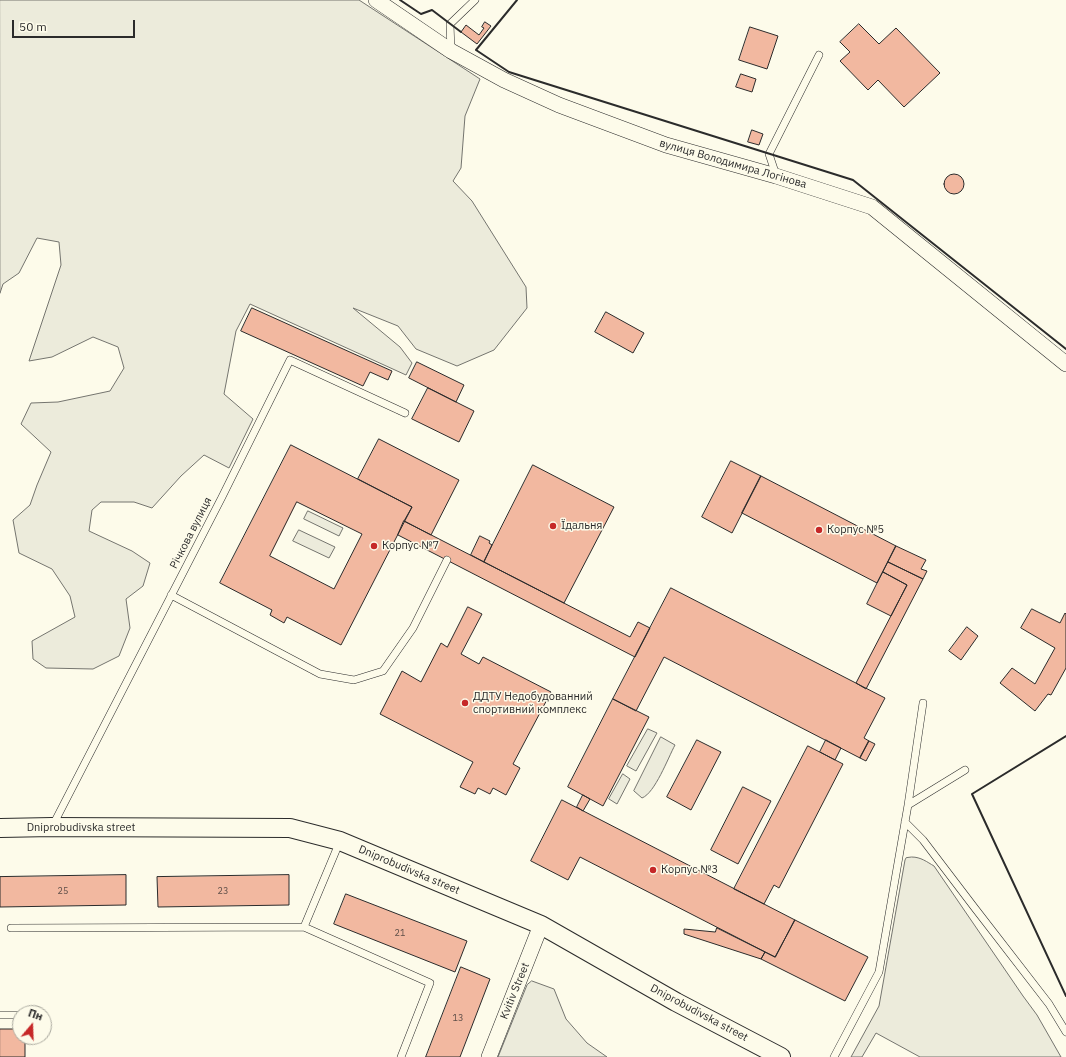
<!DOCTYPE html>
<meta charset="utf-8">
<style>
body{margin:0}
#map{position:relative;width:1066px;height:1057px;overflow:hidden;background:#fdfbea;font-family:"IBM Plex Sans",sans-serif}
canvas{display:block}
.north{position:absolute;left:12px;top:1005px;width:40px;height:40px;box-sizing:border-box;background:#fdfbea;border:1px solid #a9a89e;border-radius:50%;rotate:19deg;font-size:11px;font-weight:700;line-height:16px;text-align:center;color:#2b2b2b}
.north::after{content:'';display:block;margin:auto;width:14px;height:18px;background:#c62828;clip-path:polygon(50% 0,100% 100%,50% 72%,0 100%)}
.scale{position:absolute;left:12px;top:20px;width:123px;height:18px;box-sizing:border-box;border:2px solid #2b2b2b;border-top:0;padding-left:5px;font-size:12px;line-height:14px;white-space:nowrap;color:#2b2b2b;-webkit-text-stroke:3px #fdfbea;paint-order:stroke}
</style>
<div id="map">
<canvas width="1066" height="1057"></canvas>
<div class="north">Пн</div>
<div class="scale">50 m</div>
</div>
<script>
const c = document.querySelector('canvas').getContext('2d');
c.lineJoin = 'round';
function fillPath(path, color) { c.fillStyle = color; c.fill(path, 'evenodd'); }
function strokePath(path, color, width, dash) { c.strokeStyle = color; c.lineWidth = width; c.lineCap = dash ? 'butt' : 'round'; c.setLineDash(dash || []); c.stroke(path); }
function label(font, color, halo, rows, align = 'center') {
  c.font = font + ' "IBM Plex Sans",sans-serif'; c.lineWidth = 3; c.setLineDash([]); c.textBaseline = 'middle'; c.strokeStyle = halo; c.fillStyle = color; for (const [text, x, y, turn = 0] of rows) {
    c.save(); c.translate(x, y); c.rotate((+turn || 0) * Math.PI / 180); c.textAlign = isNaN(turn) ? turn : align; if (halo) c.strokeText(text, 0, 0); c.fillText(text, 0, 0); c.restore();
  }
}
const green = new Path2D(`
 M 0,0 L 359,0 L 480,79 L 465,116 L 461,168 L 453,181 L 472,201 L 526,287 L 527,308 L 494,350 L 457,366 L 416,349 L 398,326 L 353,308 L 400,347 L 412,363 L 406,375 L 250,304 L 236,331 L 224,394 L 253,419 L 229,468 L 204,455 L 181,476 L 152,508 L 134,502 L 101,502 L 92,510 L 89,531 L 132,551 L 150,563 L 143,586 L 126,599 L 130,628 L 119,656 L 93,669 L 46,668 L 33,659 L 32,641 L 75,617 L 70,596 L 52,569 L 19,553 L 13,520 L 30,505 L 37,485 L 51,452 L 21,424 L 31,403 L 58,402 L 110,391 L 124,368 L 118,347 L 93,337 L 52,357 L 29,361 L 61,265 L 59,242 L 37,238 L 19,273 L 3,284 L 0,293 Z
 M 308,511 L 343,528 L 339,536 L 304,519 Z
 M 299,530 L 335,547 L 329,558 L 293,541 Z
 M 648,729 L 657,733 L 636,771 L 627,766 Z
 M 661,737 L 675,745 C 668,758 655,793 642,798 L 634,791 Z
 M 623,774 L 630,779 L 617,804 L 609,799 Z
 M 912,857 C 921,857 927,862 934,866 L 1023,996 L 1037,1015 L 1061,1057 L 920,1057 L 876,1033 L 862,1057 L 851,1057 L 879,1006 L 905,860 L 906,858 Z
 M 532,981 L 554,989 L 566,1019 L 587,1043 L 607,1057 L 498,1057 L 527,985 Z`);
fillPath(green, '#ecebdb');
strokePath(green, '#74746e', 1);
const building = new Path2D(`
 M 485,22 L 491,26 L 477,44 L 461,32 L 466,25 L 479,35 L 484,28 L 482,27 Z
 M 859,24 L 879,44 L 896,28 L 940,73 L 904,107 L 878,80 L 868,90 L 840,61 L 850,52 L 840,42 Z
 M 750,27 L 778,36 L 767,69 L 739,60 Z
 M 741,74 L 756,79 L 752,92 L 736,87 Z
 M 752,130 L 763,134 L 759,145 L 748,142 Z
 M944 184a10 10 0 1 1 20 0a10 10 0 1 1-20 0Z
 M 252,308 L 392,371 L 388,380 L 370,372 L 363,386 L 241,331 Z
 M 606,312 L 644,333 L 633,353 L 595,332 Z
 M 417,362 L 464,385 L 456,402 L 409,378 Z
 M 428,388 L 474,411 L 459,442 L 412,419 Z
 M 379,439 L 459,480 L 431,535 L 404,521 L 412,507 L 358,479 Z
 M 291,445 L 412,507 L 341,645 L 287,617 L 284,623 L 270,615 L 272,610 L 220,583 ZM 297,502 L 362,534 L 334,589 L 270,556 Z
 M 731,461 L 761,476 L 732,533 L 702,517 Z
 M 533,465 L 614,507 L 564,603 L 484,562 Z
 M 761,476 L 896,546 L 877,583 L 742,513 Z
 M 404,521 L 630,637 L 638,622 L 650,628 L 635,657 L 398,535 Z
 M 480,536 L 490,541 L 489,543 L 492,545 L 484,562 L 471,555 Z
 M 896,546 L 926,560 L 921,569 L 927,571 L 923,579 L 888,562 Z
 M 888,562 L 923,579 L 866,689 L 856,683 L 907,585 L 883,572 Z
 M 883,572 L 907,585 L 891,616 L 867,604 Z
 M 671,588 L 885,698 L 864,738 L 869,741 L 860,758 L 664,657 L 636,711 L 613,699 Z
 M 468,607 L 482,614 L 461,654 L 479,664 L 483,657 L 551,692 L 513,764 L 520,768 L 506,795 L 493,788 L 490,794 L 478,788 L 475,794 L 460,787 L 473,762 L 380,714 L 402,671 L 421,682 L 441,643 L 447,647 Z
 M 1032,609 L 1060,623 L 1065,613 L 1066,614 L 1066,668 L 1051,695 L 1048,694 L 1035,711 L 1000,683 L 1012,668 L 1035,684 L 1055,648 L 1021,628 Z
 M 967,627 L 978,636 L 961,660 L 949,651 Z
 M 613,699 L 649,717 L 603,806 L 568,787 Z
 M 697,740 L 721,752 L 691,810 L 667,797 Z
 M 826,740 L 841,748 L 835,760 L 820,752 Z
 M 869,741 L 875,744 L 866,761 L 860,758 Z
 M 808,746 L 843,764 L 779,888 L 774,885 L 764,904 L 734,889 Z
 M 743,787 L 771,801 L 738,864 L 711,850 Z
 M 583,795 L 590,799 L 583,811 L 577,807 Z
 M 562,800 L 795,920 L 775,957 L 580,857 L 568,880 L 531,861 Z
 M 126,875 L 126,905 L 0,907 L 0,877 Z
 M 289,875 L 289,905 L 158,907 L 157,877 Z
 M 346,894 L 467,941 L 455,972 L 334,924 Z
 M 795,920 L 868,957 L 845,1001 L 761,959 L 765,952 L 775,957 Z
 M 717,928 L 765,952 L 761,959 L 684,934 L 684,929 L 715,932 Z
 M 461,967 L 490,979 L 460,1057 L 426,1057 Z
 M 0,1029 L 20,1029 L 20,1037 L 25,1037 L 25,1057 L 0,1057 Z`);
fillPath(building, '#f2b8a0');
strokePath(building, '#2b2b2b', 1);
const service = new Path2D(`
 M 451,51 L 450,24 L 475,0
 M 776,175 L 769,154 L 819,55
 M 171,595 L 320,674 L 354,680 L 383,671 L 413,628 L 447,560
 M 908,805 L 923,703
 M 905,822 L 923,840 L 974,907 L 1049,1004 L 1066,1032
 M 53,825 L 222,497 L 290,360 L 405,413
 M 304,927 L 430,983 L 401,1057
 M 11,928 L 304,927 L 340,841
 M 0,1015 L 20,1015
 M 834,1057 L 879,972 L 908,805 L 965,770`);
const minor = new Path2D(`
 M 376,0 L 451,51 L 504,80 L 559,105 L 666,145 L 776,176 L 872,207 L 1066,364
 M 489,1057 L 541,925`);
const tertiary = new Path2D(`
 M 0,828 L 52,827 L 290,828 L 340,841 L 541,925 L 676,1002 L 781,1057`);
strokePath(service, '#2b2b2b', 8);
strokePath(minor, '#2b2b2b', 16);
strokePath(tertiary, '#2b2b2b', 20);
strokePath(service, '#fdfbea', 7);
strokePath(minor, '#fdfbea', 15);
strokePath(tertiary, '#fdfbea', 18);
strokePath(new Path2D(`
 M 400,0 L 421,14 L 432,10 L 461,32
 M 517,0 L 476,50 L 509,72 L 853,180 L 1066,349
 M 1066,736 L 972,794 L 1066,996`), '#2b2b2b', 2);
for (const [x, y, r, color] of [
 [553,526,4,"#c62828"],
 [819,530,4,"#c62828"],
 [374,546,4,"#c62828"],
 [465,703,4,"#c62828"],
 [653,870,4,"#c62828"]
]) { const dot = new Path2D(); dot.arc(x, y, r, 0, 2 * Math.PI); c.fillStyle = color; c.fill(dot); strokePath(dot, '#fdfbea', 1.5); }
label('9px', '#5d4e48', null, [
 ["25",63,891],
 ["23",223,891],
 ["21",400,933],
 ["13",458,1018]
]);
label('11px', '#2b2b2b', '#fdfbea', [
 ["вулиця Володимира Логінова",733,164,16],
 ["Річкова вулиця",191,533,-63],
 ["Dniprobudivska street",81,828],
 ["Dniprobudivska street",409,870,23],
 ["Kvitiv Street",515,991,-68],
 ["Dniprobudivska street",699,1013,28]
]);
label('11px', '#2b2b2b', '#fdfbea', [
 ["Їдальня",561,526],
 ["Корпус №5",827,530],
 ["Корпус №7",382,546],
 ["ДДТУ Недобудованний",473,697],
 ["спортивний комплекс",473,710],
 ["Корпус №3",661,870]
], 'left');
</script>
